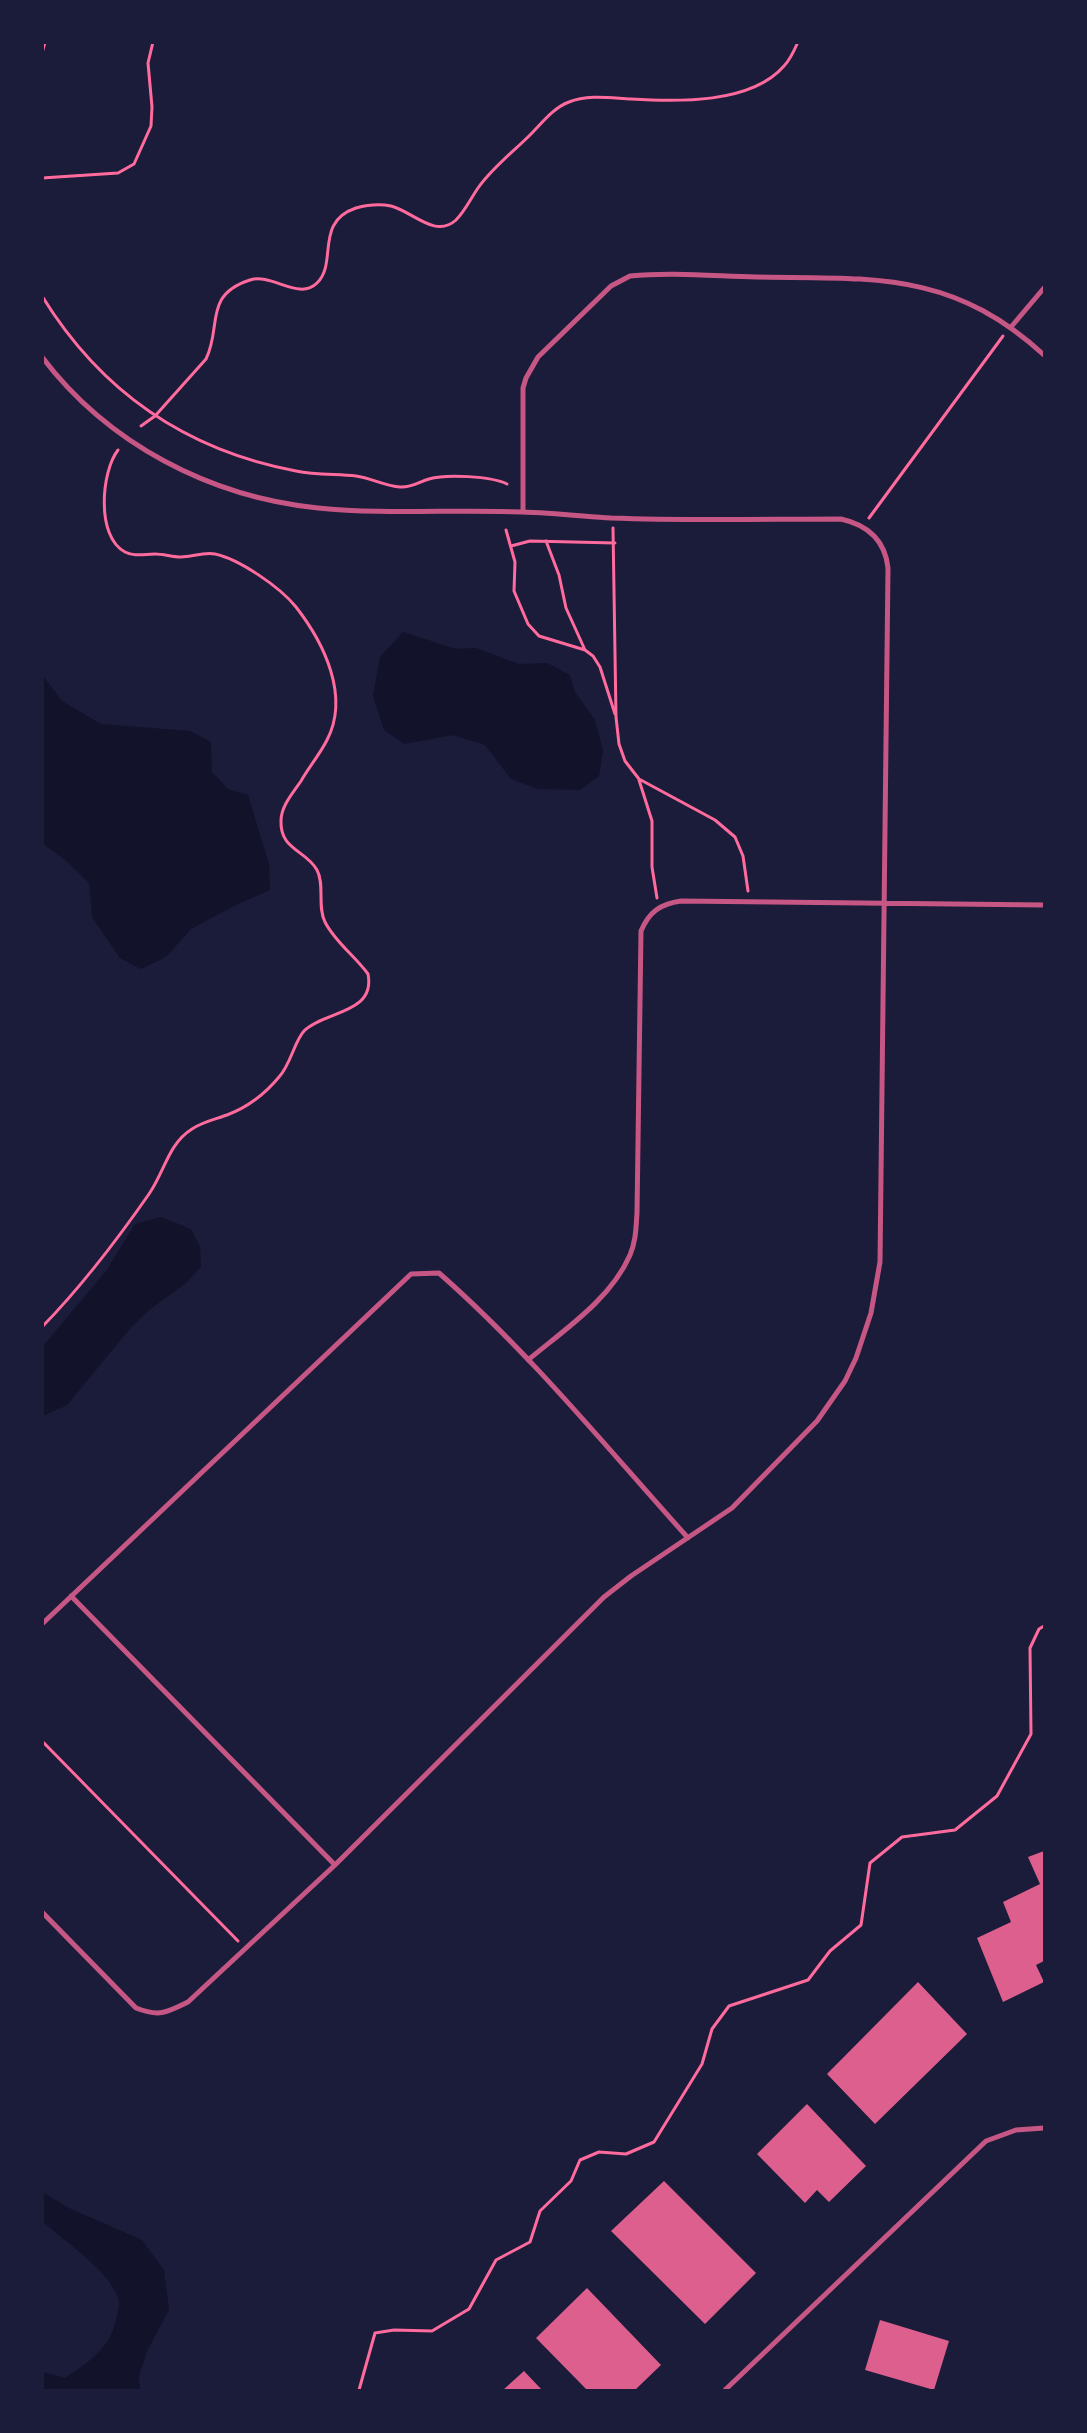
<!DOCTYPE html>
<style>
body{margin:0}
#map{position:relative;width:1087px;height:2433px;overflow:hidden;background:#1b1b3a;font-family:"Libre Baskerville",serif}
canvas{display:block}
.frame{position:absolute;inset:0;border:44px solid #1b1b3a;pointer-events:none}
</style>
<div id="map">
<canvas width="1087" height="2433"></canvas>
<div class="frame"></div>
</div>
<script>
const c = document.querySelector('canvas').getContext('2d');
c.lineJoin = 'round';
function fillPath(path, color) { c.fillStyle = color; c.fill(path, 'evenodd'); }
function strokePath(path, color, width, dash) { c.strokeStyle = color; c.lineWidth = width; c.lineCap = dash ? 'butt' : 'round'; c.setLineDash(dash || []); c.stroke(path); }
fillPath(new Path2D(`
 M 403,632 L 456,649 L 476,648 L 519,664 L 547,663 L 570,675 L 575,692 L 595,720 L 603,751 L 599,776 L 580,790 L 538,789 L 511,779 L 485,745 L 453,735 L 404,744 L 384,730 L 373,696 L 380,657 Z
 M 43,676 L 62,701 L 101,724 L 190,731 L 211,742 L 212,772 L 228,789 L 248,795 L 269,864 L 270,890 L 236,905 L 191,929 L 166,957 L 141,969 L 120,958 L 92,917 L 89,883 L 64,859 L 43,844 Z
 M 161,1217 L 191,1229 L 200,1247 L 201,1267 L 186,1283 L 149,1310 L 128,1331 L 67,1405 L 43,1416 L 43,1346 L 106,1271 L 135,1224 Z
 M 42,2192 L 69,2208 L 142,2240 L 164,2270 L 169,2310 L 148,2349 L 139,2376 L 140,2390 L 43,2390 L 43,2372 L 65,2378 C 88,2363 110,2348 116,2320 C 117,2315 120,2306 119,2301 C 113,2273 64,2241 43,2222 Z`), '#12122b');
fillPath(new Path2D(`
 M 1044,1851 L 1044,1961 L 1036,1965 L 1044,1982 L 1003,2002 L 977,1938 L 1011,1922 L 1003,1902 L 1040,1884 L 1028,1857 Z
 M 918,1982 L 967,2034 L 875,2124 L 827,2074 Z
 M 807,2104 L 866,2166 L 829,2202 L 817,2190 L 805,2203 L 757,2154 Z
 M 664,2181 L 756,2273 L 705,2324 L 611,2231 Z
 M 587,2288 L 661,2365 L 635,2390 L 587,2390 L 536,2338 Z
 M 880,2320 L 949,2341 L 934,2390 L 865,2370 Z
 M 524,2371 L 542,2390 L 503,2390 Z`), '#dd5f8e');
strokePath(new Path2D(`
 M 42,53 L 45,42
 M 42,178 L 118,173 L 134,164 L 151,126 L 152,107 L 148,63 L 153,42
 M 42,296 C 101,392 185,450 296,471 C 316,475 336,474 356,476 C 371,478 385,486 400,487 C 411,488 419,482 429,479 C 446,474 491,476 507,484
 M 141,426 L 155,416 L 206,359 C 222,327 203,295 250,280 C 272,273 299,301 317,283 C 338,263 314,222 356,208 C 367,205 381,204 391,206 C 412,211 435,239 456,220 C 465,211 471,198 478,188 C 493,167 512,153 530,135 C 542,123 553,108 569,102 C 588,94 611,98 631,99 C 677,102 751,104 784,66 C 790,60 794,51 798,42
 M 869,518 L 1003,336
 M 613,528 L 616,717 L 619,744 L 625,761 L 639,779 L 715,820 L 735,837 L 743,856 L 748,891
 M 506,530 L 515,562 L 514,591 L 528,624 L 539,636 L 585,650 L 593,656 L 600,667 L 615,714
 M 546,541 L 559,575 L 566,608 L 585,650
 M 511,546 L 530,541 L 615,543
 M 639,780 L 652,821 L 652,867 L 657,898
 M 42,1327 C 82,1286 117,1240 149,1194 C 165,1171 168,1144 192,1129 C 202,1122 216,1119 227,1115 C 248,1107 265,1094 279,1077 C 291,1064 294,1042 304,1031 C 324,1011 376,1014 368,974 C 355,956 335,942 325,922 C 317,906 325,885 317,870 C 306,850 280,850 281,821 C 281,806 293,793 301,781 C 309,767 320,754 327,740 C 350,696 324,643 296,607 C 280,587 239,559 215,554 C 203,552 192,557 181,557 C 172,557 164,554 155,554 C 145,554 134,557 125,552 C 96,537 101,472 118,450
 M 42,1741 L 238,1941
 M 359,2390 L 375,2333 L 394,2330 L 432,2331 L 469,2309 L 496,2260 L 530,2242 L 540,2211 L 571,2181 L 580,2160 L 599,2152 L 626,2154 L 654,2142 L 702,2064 L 712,2029 L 729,2006 L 808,1980 L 830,1951 L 861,1925 L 870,1863 L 902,1837 L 955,1830 L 997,1796 L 1031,1734 L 1030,1648 L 1039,1629 L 1044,1626`), '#ff6b9d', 3);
strokePath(new Path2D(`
 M 1011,327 L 1044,288
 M 42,357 C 108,444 210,497 318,508 C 386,515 454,509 522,512 C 552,513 582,516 611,518 C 688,521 765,519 841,519 C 868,525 885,540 888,568 L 880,1262 L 871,1313 L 856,1358 L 845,1381 L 817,1421 L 732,1508 L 631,1576 L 604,1597 L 335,1865 L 188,2002 C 166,2013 159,2017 136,2008 L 42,1912
 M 523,512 L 523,388 L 526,378 L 538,357 L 611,286 L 630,276 C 671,272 714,276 756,277 C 873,279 951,270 1044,355
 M 528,1360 C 564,1330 611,1299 630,1255 C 636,1241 636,1227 637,1213 L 641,931 C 649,912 660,904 681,901 L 1044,905
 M 71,1596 L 335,1865
 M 42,1624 L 411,1274 L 439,1273 C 530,1353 607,1448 688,1538
 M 725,2390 L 986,2141 L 1016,2130 L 1044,2128`), '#c65784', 5);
</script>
